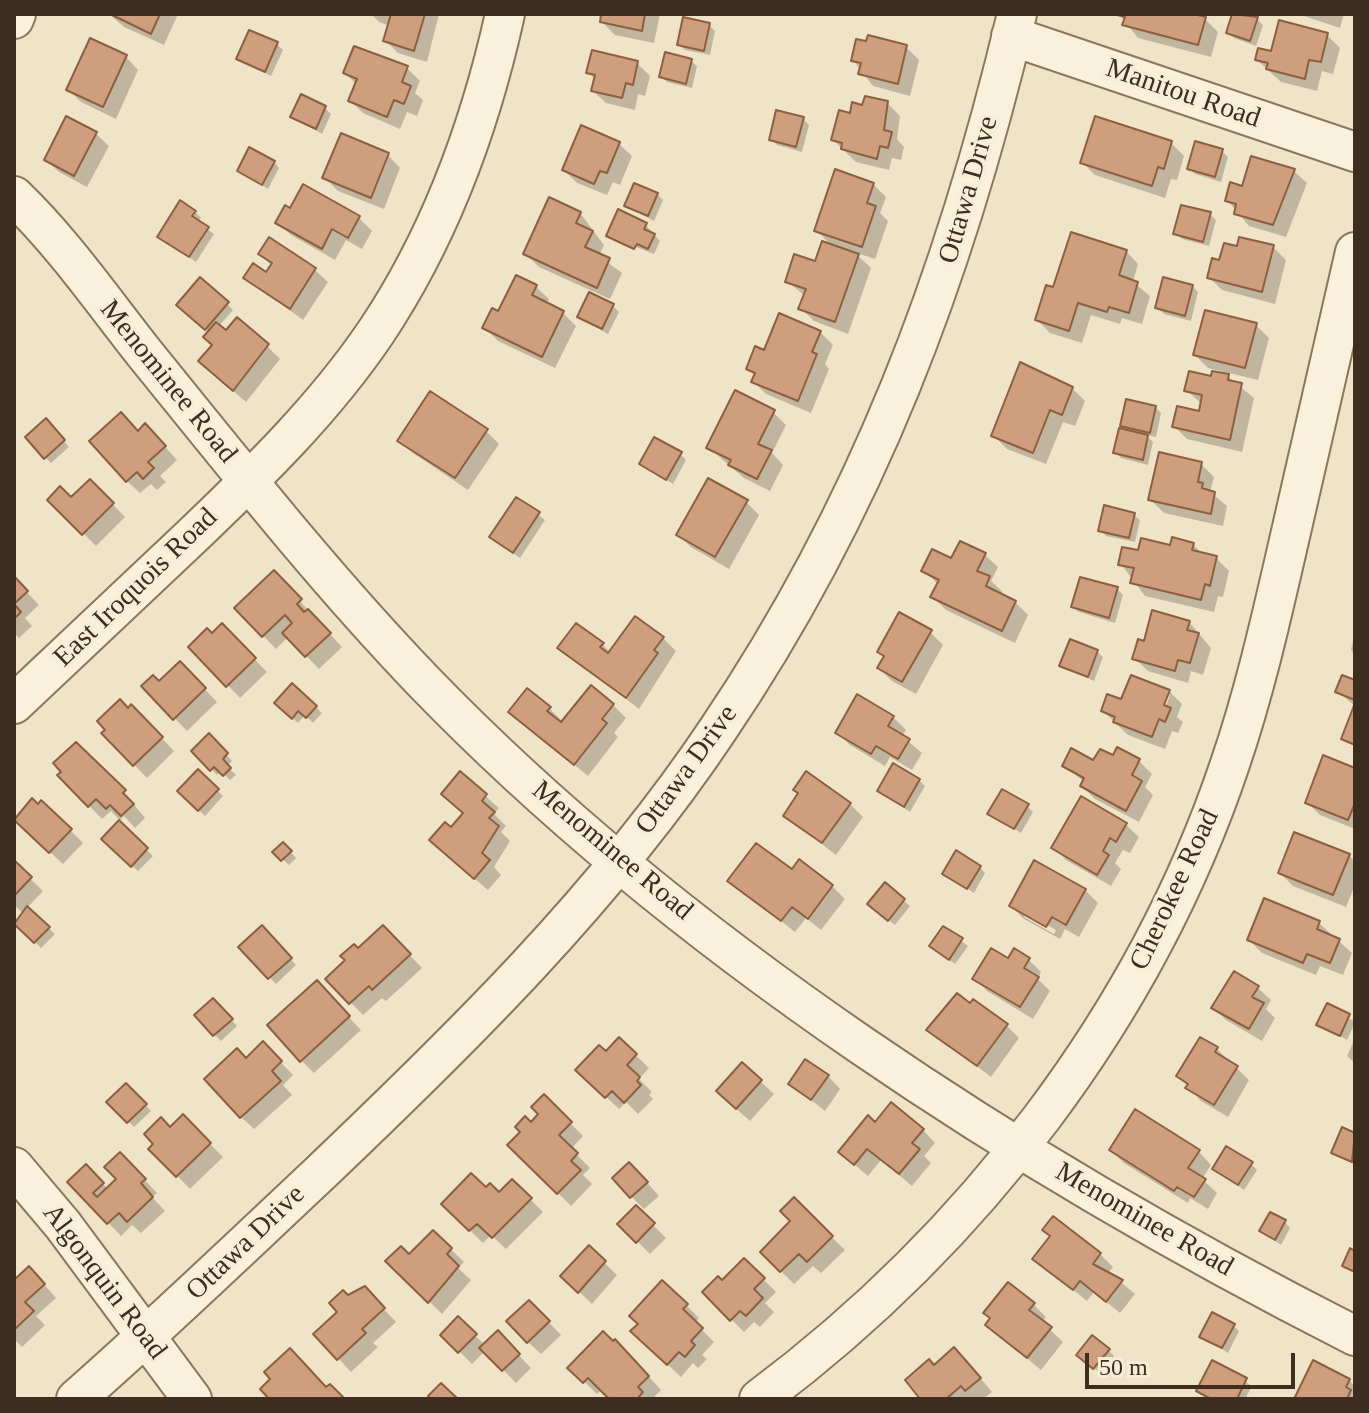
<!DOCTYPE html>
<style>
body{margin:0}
#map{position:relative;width:1369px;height:1413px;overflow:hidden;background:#f0e4c8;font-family:"Times New Roman",serif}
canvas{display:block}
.frame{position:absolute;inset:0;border:16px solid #3d2e20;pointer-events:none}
.scale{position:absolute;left:1085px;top:1353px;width:210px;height:36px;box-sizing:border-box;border:4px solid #3d2e20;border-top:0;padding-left:10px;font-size:24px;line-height:28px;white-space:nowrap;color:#3d2e20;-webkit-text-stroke:6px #f7eed8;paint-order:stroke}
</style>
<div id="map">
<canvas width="1369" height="1413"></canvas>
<div class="frame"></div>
<div class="scale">50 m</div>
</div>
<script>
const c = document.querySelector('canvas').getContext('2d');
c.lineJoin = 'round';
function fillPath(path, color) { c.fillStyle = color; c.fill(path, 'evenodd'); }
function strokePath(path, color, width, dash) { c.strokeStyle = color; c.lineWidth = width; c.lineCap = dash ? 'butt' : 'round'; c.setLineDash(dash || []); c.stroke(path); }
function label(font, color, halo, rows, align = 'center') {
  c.font = font + ' "Times New Roman",serif'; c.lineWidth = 7; c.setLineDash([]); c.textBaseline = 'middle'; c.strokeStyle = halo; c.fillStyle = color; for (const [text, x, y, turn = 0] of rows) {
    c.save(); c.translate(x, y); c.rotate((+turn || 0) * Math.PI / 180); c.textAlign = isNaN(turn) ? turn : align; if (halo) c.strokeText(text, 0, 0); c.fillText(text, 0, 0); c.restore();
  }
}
fillPath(new Path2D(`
 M 109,14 L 178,14 L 164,45 L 124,27 Z
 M 371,14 L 439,14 L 427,62 L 398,53 L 385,40 L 390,26 L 379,22 Z
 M 603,14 L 660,14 L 654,43 L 615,35 L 602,22 Z
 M 1119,14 L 1186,14 L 1205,19 L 1218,32 L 1211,57 L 1138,38 Z
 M 1234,14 L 1257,19 L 1263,25 L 1256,46 L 1234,38 L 1228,32 Z
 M 1298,14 L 1344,14 L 1340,28 Z
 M 709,25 L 715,31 L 710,55 L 685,50 L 679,44 Z
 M 1327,35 L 1340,48 L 1333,74 L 1322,71 L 1317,91 L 1281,82 L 1257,60 Z
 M 277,44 L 283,50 L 271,76 L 238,59 Z
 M 906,47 L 919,60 L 910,96 L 873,86 L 853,60 Z
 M 126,57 L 138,70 L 116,119 L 81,102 L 68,89 Z
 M 691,61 L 697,66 L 692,88 L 667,82 L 661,77 Z
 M 637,63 L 650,76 L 645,96 L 638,94 L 635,110 L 606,103 L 593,91 L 596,80 L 589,73 Z
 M 407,68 L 420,81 L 415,93 L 423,100 L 417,116 L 407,112 L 400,129 L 363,113 L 350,100 L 357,85 L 345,73 Z
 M 887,103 L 900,116 L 897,139 L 904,147 L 901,160 L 892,158 L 889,170 L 856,162 L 833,140 L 851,116 L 864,107 Z
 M 325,108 L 331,114 L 322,134 L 293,117 Z
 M 803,119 L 809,125 L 802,152 L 777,145 L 771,139 Z
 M 1096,119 L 1171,143 L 1184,156 L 1177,180 L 1171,179 L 1165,198 L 1095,175 L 1082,162 Z
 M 96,134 L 109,146 L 87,187 L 59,172 L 46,160 Z
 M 619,144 L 632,156 L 620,185 L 613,182 L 607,195 L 577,183 L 564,170 Z
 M 1222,151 L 1228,157 L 1221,182 L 1195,174 L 1189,168 Z
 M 388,155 L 400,168 L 384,209 L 338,191 L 325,178 Z
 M 274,162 L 279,168 L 268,189 L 239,170 Z
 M 1294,171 L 1307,183 L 1286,237 L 1249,226 L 1227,200 L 1243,188 Z
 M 873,184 L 886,197 L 880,213 L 888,221 L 875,259 L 854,252 L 871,268 L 848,334 L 814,321 L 801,308 L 805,296 L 787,281 L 816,264 L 832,246 L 816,230 Z
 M 304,187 L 359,218 L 372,231 L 362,249 L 346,240 L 335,260 L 291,235 L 278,223 L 291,211 Z
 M 657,194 L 663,200 L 654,221 L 627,206 Z
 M 181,203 L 195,212 L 201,218 L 198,222 L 214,234 L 196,262 L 159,236 Z
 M 580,213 L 604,245 L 599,256 L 622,273 L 610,299 L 539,267 L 526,254 Z
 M 1210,214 L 1216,220 L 1209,246 L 1182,239 L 1176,233 Z
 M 645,224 L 660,241 L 654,254 L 608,236 Z
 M 1241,239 L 1273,247 L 1286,260 L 1275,304 L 1222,290 L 1209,277 L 1238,249 Z
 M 269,240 L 315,270 L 328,282 L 303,320 L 245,278 L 267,274 L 272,266 L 260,254 Z
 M 1126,251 L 1138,264 L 1133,282 L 1150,296 L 1142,324 L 1122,318 L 1120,324 L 1091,315 L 1082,343 L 1050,333 L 1037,320 L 1055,290 Z
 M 1192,286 L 1198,292 L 1191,321 L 1164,314 L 1158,308 Z
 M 536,287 L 549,299 L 546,305 L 563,313 L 576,326 L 555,368 L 498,341 L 485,328 Z
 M 227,304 L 233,310 L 219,326 L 226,332 L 267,346 L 280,359 L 246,402 L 214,374 L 214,346 L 210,332 L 184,310 Z
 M 613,306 L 619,312 L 608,334 L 579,317 Z
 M 1256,325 L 1269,338 L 1258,380 L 1208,368 L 1195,355 Z
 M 820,332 L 833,345 L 825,364 L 829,369 L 811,413 L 766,394 L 753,381 L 756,376 L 748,368 L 765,353 Z
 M 1227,376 L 1254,398 L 1242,452 L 1187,439 L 1174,426 L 1200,414 L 1202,404 L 1186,390 Z
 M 1072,388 L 1085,401 L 1075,426 L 1063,422 L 1046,464 L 1007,449 L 994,436 Z
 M 1155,407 L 1161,413 L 1156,437 L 1146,435 L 1153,442 L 1148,465 L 1121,458 L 1116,453 L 1130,433 L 1123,426 Z
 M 773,412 L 786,425 L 772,453 L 783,465 L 770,491 L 744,478 L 709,448 Z
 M 46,421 L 69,447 L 51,463 L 45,457 Z
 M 486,431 L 499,444 L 468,490 L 413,453 L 400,440 Z
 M 138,433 L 158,439 L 177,460 L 160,476 L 166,482 L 157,490 L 151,484 L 140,493 L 127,481 Z
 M 680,454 L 686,460 L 673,484 L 641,464 Z
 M 1201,464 L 1214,477 L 1210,492 L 1227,506 L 1223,526 L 1164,513 L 1151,500 Z
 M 90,481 L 125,517 L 96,546 L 50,500 L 71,500 Z
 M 516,499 L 545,520 L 520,558 L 491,537 Z
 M 746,502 L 759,515 L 729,569 L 691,547 L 678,535 Z
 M 1134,515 L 1140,520 L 1135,542 L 1106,536 L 1101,530 Z
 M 1193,544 L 1203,555 L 1216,558 L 1229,571 L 1223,597 L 1218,596 L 1214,612 L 1145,596 L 1121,564 L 1140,553 Z
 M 985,555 L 998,567 L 991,581 L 1002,591 L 1000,595 L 1015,602 L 1028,615 L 1015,643 L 946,610 L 933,597 L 939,585 L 924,571 Z
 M 274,573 L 342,647 L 319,669 L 288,637 L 276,649 L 237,608 Z
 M 14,579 L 39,605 L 25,618 L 32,626 L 19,638 L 14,633 Z
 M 1117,589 L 1123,595 L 1115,623 L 1079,612 L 1073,607 Z
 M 1189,622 L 1211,648 L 1203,675 L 1191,671 L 1188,683 L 1148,671 L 1135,659 L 1145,643 Z
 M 222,626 L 267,672 L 240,698 L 191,647 Z
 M 1355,631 L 1355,654 L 1351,650 Z
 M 930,632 L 943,645 L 916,694 L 892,681 L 879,668 Z
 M 663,638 L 676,651 L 639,709 L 560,648 L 602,644 L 611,653 Z
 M 1097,652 L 1103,657 L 1094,681 L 1062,666 Z
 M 180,663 L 217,702 L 187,731 L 144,686 L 159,684 Z
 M 1355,682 L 1355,706 L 1337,691 Z
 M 292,685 L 322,713 L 313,723 L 305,715 L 298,723 L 276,703 Z
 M 1169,691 L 1182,704 L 1177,717 L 1183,722 L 1178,733 L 1172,731 L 1165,749 L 1128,735 L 1103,711 L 1123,702 ZM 1166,695 L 1170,695 L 1163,715 L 1159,714 Z
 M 613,705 L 626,718 L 614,733 L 618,737 L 588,776 L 510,712 L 549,708 L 563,722 Z
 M 132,707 L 174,751 L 147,778 L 104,734 Z
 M 893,717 L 906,730 L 902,736 L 922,753 L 912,770 L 890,757 L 885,766 L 850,745 L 837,732 Z
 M 209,736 L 232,761 L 227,766 L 236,775 L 230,780 L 221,771 L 217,775 L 194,751 Z
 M 1114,758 L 1139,761 L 1152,774 L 1145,787 L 1153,795 L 1139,822 L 1095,799 L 1082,786 L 1084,782 L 1064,765 Z
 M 1355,770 L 1355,829 L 1320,815 L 1307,802 Z
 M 198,772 L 223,796 L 205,816 L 180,791 Z
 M 460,774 L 499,808 L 494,814 L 506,826 L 501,832 L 510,841 L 494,867 L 501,875 L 488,890 L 444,853 L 451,830 L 465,814 Z
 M 60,775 L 115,781 L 145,818 L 135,828 L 124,816 L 120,820 L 111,811 L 102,819 Z
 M 919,780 L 925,786 L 910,812 L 879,791 Z
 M 1082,799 L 1126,825 L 1139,837 L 1130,853 L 1123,850 L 1115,863 L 1121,869 L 1111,886 L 1066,860 L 1054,847 Z
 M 850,804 L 863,817 L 836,855 L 786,816 Z
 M 1027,806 L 1033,812 L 1021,833 L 990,813 Z
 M 119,823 L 153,856 L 138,871 L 104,839 Z
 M 70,830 L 83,843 L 63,864 L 28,832 Z
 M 283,844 L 296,858 L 289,865 L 275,852 Z
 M 1349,855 L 1355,862 L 1355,885 L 1346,907 L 1293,886 L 1280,873 Z
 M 14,863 L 43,891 L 27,908 L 55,934 L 41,948 L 15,922 L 23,913 L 14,905 Z
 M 980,867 L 985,873 L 974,893 L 944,873 Z
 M 792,872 L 832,886 L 845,899 L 821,930 L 806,918 L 795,932 L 730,881 Z
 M 885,885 L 910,906 L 895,925 L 876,910 Z
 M 1085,890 L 1098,903 L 1079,937 L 1065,929 L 1060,939 L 1024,919 L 1011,906 ZM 1024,912 L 1056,930 L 1054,934 L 1024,917 Z
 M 1319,923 L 1352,953 L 1343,975 L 1320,966 L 1316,975 L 1262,953 L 1249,940 Z
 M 383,927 L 422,968 L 386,1001 L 382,998 L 363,1015 L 328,979 Z
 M 262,928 L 296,965 L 276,984 L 241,947 Z
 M 944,928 L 968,946 L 955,964 L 938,952 Z
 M 1028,959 L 1041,972 L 1038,979 L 1050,991 L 1033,1019 L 987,991 L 974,978 Z
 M 1258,988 L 1271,1000 L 1266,1009 L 1275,1018 L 1262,1041 L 1226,1020 L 1213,1007 Z
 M 329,996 L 361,1030 L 314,1073 L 301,1060 Z
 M 213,1000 L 237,1026 L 221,1041 L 197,1015 Z
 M 1328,1006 L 1355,1022 L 1347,1040 L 1319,1024 Z
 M 1006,1025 L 1019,1038 L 991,1077 L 929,1030 Z
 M 1355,1038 L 1355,1063 L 1347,1056 Z
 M 619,1039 L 649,1068 L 639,1079 L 652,1092 L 649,1095 L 653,1099 L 638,1114 L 626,1102 L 619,1109 L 578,1070 L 606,1054 Z
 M 263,1044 L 293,1075 L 283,1085 L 292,1095 L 254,1129 L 241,1117 L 246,1060 Z
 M 1217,1049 L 1249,1080 L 1228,1117 L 1201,1101 L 1179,1076 Z
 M 742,1064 L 774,1094 L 750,1121 L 731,1104 Z
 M 828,1076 L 840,1089 L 825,1111 L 790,1083 Z
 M 126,1086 L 151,1111 L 134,1127 L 109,1102 Z
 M 544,1097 L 583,1136 L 571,1149 L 590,1168 L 583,1175 L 592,1184 L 571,1206 L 510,1145 L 541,1114 Z
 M 183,1117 L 223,1157 L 190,1189 L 151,1149 Z
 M 876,1124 L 923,1130 L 935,1143 L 924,1156 L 931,1163 L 912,1186 L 881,1160 L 868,1176 L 840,1152 Z
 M 1343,1130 L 1355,1135 L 1355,1165 L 1333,1152 Z
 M 1111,1150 L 1199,1152 L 1211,1165 L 1202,1179 L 1217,1193 L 1208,1209 L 1190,1198 L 1188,1203 L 1124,1163 Z
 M 120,1154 L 157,1193 L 152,1197 L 165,1211 L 141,1233 L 132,1225 L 121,1236 L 69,1182 L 86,1167 L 108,1189 L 118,1179 Z
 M 1251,1164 L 1257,1170 L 1244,1190 L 1214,1168 Z
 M 642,1177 L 659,1196 L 644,1209 L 632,1197 Z
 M 512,1181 L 543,1212 L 506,1249 L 491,1235 L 483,1243 L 443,1204 L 486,1190 L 499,1195 Z
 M 794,1200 L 845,1250 L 821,1273 L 813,1266 L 794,1284 L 762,1252 L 793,1221 Z
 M 636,1208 L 666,1238 L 650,1254 L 620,1224 Z
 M 1285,1222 L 1290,1228 L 1281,1245 L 1262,1231 Z
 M 433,1232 L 464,1262 L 458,1268 L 471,1280 L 442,1314 L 388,1261 L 410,1257 Z
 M 589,1248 L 617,1275 L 592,1304 L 563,1276 Z
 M 1100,1254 L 1113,1267 L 1109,1272 L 1135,1294 L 1120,1313 L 1094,1292 L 1087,1301 L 1035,1259 Z
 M 744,1260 L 776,1292 L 765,1303 L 774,1312 L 760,1327 L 754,1322 L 744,1332 L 704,1292 L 722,1283 Z
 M 42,1282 L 56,1298 L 36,1316 L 45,1325 L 22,1347 L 14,1339 L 14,1283 Z
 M 348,1297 L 377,1302 L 396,1322 L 373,1343 L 378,1347 L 351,1372 L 316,1334 L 340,1312 Z
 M 529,1302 L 561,1335 L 541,1354 L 528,1342 Z
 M 1033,1304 L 1046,1317 L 1042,1322 L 1063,1342 L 1041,1370 L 987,1325 Z
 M 686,1305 L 699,1318 L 695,1323 L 714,1342 L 702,1355 L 707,1359 L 698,1368 L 693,1363 L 681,1377 L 646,1344 Z
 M 458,1319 L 485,1345 L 510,1346 L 531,1368 L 516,1383 L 485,1351 L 472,1364 L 443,1335 Z
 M 1233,1325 L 1239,1331 L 1228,1353 L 1202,1336 Z
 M 1108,1350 L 1114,1356 L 1100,1373 L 1084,1361 Z
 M 628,1354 L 661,1390 L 652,1399 L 611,1399 L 602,1390 L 597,1394 L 570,1368 Z
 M 967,1362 L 992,1392 L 983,1399 L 923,1399 L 934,1367 Z
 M 1213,1363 L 1252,1386 L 1245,1399 L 1208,1399 L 1198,1391 Z
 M 1349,1380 L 1355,1387 L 1355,1399 L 1297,1399 Z
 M 330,1386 L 343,1399 L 272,1399 L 262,1389 L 327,1390 Z`), '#0003');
const building = new Path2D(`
 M 110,14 L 160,14 L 151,34 Z
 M 391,14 L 425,14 L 414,51 L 383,41 Z
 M 601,14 L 645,14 L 642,31 L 600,22 Z
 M 1194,14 L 1206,17 L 1198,45 L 1122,25 L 1125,17 L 1117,15 Z
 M 1232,14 L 1258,17 L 1250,41 L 1226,33 Z
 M 683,17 L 710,23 L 704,51 L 677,45 Z
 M 1279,20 L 1328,33 L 1321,62 L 1309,60 L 1305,79 L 1266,69 L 1268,63 L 1255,60 L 1258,48 L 1271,51 Z
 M 249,30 L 278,42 L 265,72 L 236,59 Z
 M 868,35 L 907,45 L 898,84 L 858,74 L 861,63 L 851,61 L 856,39 L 866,41 Z
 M 90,38 L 127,55 L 103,107 L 66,90 Z
 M 354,46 L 408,66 L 402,82 L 411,86 L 404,104 L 394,100 L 387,117 L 348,101 L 357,79 L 343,73 Z
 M 592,50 L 638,61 L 633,85 L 626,83 L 622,98 L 591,91 L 595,75 L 586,73 Z
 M 665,52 L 692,59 L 686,84 L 659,77 Z
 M 301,94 L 326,106 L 316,129 L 290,117 Z
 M 865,96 L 888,101 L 884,130 L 892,132 L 888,148 L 880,146 L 877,159 L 841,149 L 842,143 L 831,140 L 839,110 L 850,113 L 852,102 L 862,105 Z
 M 776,110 L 804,117 L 796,147 L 769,140 Z
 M 66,116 L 97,132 L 74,176 L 44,160 Z
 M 1095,116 L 1172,141 L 1164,169 L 1158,167 L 1152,186 L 1080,163 Z
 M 581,125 L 620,142 L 607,173 L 600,171 L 594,184 L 562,170 Z
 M 341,133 L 389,153 L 371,198 L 322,178 Z
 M 1195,141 L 1223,149 L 1215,177 L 1187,169 Z
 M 249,147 L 275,161 L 262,185 L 237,171 Z
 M 1251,156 L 1295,169 L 1273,225 L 1234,214 L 1236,204 L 1225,201 L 1230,182 L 1242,186 Z
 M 835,169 L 874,183 L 867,203 L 876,206 L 862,247 L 814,231 Z
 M 634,183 L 658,193 L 648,216 L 624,206 Z
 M 303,184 L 360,216 L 348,238 L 332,229 L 322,249 L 275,223 L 285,205 L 290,208 Z
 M 549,197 L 581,212 L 576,223 L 593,231 L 585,247 L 610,258 L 597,288 L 523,254 Z
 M 180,200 L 196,211 L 192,216 L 209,227 L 189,257 L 157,237 Z
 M 1181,205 L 1211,212 L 1203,242 L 1173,234 Z
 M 618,209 L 647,223 L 644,229 L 655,234 L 648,249 L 637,244 L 634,249 L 606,236 Z
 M 1071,232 L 1127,250 L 1119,275 L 1138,282 L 1129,313 L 1109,307 L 1107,312 L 1078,303 L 1069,331 L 1035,320 L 1046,285 L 1053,287 Z
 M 269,237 L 316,268 L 290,309 L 243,278 L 253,263 L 266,272 L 272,263 L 258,254 Z
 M 1239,237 L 1274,245 L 1262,292 L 1207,278 L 1212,258 L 1219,260 L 1224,243 L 1237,246 Z
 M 822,241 L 859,254 L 835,322 L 798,309 L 806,289 L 785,282 L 794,254 L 815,261 Z
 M 516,275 L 537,285 L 532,295 L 564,311 L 542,357 L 482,328 L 492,308 L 498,311 Z
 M 200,277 L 229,302 L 205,330 L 176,305 Z
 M 1163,277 L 1193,285 L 1185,316 L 1155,308 Z
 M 589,292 L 614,304 L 602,329 L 577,317 Z
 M 1205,310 L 1257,323 L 1245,368 L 1193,355 Z
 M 779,313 L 821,331 L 812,352 L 817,354 L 798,401 L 751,382 L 755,373 L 746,369 L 755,346 L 764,350 Z
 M 237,317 L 269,344 L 233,391 L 198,361 L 212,345 L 203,337 L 216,322 L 226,330 Z
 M 1020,362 L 1073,387 L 1062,415 L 1050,410 L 1033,453 L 991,436 Z
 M 1189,371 L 1211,376 L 1212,371 L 1229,374 L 1228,380 L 1242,383 L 1230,440 L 1172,427 L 1177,406 L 1199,411 L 1202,395 L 1184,391 Z
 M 735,390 L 775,410 L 758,444 L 772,450 L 757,479 L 728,465 L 731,460 L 706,448 Z
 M 430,391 L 488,429 L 455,478 L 397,441 Z
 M 1126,399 L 1156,406 L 1150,433 L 1120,426 Z
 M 121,412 L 138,431 L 145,423 L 166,446 L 148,462 L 154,468 L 143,479 L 137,472 L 126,482 L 89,441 Z
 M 46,418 L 65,440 L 44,459 L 25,437 Z
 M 1119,428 L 1148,435 L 1143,460 L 1113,453 Z
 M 654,437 L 682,452 L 666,480 L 639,464 Z
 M 1159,452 L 1202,462 L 1198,482 L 1203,483 L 1202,488 L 1215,492 L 1211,514 L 1148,500 Z
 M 708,478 L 748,500 L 715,557 L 676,535 Z
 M 90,479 L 114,503 L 82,535 L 47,500 L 60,486 L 71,497 Z
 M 516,497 L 540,512 L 513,553 L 489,537 Z
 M 1104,505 L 1135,513 L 1129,538 L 1098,531 Z
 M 1172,537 L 1194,543 L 1192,550 L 1217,556 L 1210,586 L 1205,584 L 1201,600 L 1130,583 L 1134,568 L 1118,565 L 1122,547 L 1138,550 L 1141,538 L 1170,545 Z
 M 960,541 L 986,553 L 977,571 L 990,576 L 986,586 L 1016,601 L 1002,631 L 930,597 L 939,580 L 921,571 L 932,549 L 951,558 Z
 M 274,570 L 302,599 L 297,604 L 304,612 L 308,609 L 331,633 L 305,657 L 282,633 L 292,623 L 285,615 L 262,637 L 234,608 Z
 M 14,576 L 28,591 L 14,604 L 21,612 L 14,619 Z
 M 1080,577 L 1118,587 L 1109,618 L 1071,607 Z
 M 1152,610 L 1190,621 L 1187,630 L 1199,633 L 1190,663 L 1178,660 L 1175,671 L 1132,659 L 1138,639 L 1144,641 Z
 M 899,612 L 932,630 L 902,682 L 877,668 L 884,656 L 877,652 Z
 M 635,616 L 664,637 L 654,650 L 658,653 L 626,698 L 557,648 L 576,623 L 604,643 L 600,647 L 608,653 Z
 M 222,623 L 256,658 L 226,687 L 188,647 L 207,628 L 212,633 Z
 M 1070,639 L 1098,650 L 1088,677 L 1059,666 Z
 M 180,661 L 206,688 L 173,720 L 141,686 L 153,675 L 159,681 Z
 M 1131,675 L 1170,690 L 1164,705 L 1171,708 L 1165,722 L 1159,719 L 1152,737 L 1113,722 L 1115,717 L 1101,711 L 1107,694 L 1121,699 Z
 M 1342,675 L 1355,680 L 1355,700 L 1335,692 Z
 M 292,683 L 317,706 L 306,718 L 298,711 L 292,719 L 274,703 Z
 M 591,685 L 614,704 L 602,719 L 607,723 L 574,765 L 508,712 L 527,688 L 551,707 L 547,711 L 561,722 Z
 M 857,694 L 894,716 L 888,726 L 910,739 L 898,759 L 876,746 L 871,754 L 835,733 Z
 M 120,699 L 128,708 L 131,704 L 163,737 L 133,766 L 101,733 L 105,730 L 97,721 Z
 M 1355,703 L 1355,745 L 1341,739 Z
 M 209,733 L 228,753 L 223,759 L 231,768 L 223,776 L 214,767 L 210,771 L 191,751 Z
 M 76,742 L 126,790 L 123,793 L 134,804 L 121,816 L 110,805 L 106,809 L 96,799 L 88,807 L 57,775 L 61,772 L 53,763 Z
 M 1117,747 L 1140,759 L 1132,775 L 1142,781 L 1126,811 L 1080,786 L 1084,778 L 1062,766 L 1071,748 L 1093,760 L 1100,749 L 1113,755 Z
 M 1323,755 L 1355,768 L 1355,803 L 1348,820 L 1305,803 Z
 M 893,763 L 920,779 L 904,807 L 877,791 Z
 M 198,769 L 219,789 L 198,811 L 177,791 Z
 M 460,771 L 487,794 L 482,801 L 495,812 L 489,818 L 499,826 L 482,853 L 490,860 L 474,879 L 429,840 L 445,822 L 451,827 L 463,813 L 441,794 Z
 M 806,771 L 851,803 L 822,843 L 783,816 L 798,793 L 793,790 Z
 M 1002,789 L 1029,804 L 1014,829 L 987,814 Z
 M 1081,796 L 1127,823 L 1116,842 L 1110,838 L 1103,851 L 1109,855 L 1097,875 L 1051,848 Z
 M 32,798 L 38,804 L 41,800 L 72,829 L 49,853 L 14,820 Z
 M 119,820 L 148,848 L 131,867 L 101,839 Z
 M 1294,832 L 1350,854 L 1333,895 L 1278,873 Z
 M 283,842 L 292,851 L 281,861 L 272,852 Z
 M 756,843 L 792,869 L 799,859 L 833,885 L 808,919 L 792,907 L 781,921 L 727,881 Z
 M 956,850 L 981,866 L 967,889 L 942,874 Z
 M 14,860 L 32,877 L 14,896 Z
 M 1034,860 L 1086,889 L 1066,925 L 1052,917 L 1046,927 L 1009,906 Z
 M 885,882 L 905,899 L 888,921 L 867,904 Z
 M 1264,898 L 1320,921 L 1317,929 L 1340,939 L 1330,963 L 1307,954 L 1303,963 L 1247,940 Z
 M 27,906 L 50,927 L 34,943 L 14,924 Z
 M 262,925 L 292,958 L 268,979 L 238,947 Z
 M 383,925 L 411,954 L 372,990 L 369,986 L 349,1004 L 325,979 L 345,960 L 340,956 L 354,944 L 358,948 Z
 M 943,926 L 963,938 L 949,960 L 929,946 Z
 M 991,948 L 1008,958 L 1014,948 L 1030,958 L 1024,968 L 1039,977 L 1020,1007 L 972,979 Z
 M 1234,971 L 1259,986 L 1252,997 L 1264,1003 L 1249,1029 L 1211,1008 Z
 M 317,980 L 350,1016 L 300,1062 L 267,1025 Z
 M 957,993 L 970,1003 L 973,999 L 1008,1024 L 977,1066 L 926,1030 Z
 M 213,998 L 233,1019 L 213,1036 L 194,1015 Z
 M 1327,1003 L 1350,1014 L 1340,1036 L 1316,1025 Z
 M 619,1037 L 637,1054 L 627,1065 L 640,1077 L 637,1081 L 641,1085 L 624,1103 L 612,1091 L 605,1098 L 575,1070 L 599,1045 L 606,1051 Z
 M 1200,1037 L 1218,1047 L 1215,1052 L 1238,1066 L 1214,1105 L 1185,1088 L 1188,1084 L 1176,1076 Z
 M 263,1041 L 282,1061 L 272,1071 L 281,1081 L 240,1118 L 204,1079 L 237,1048 L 246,1058 Z
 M 805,1059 L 829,1075 L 811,1100 L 788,1084 Z
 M 742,1062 L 762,1080 L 736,1109 L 716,1091 Z
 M 126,1083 L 147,1104 L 127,1123 L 106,1102 Z
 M 544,1094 L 572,1122 L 559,1135 L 578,1153 L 571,1161 L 581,1170 L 557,1194 L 507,1145 L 520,1132 L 515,1127 L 525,1116 L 531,1122 L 538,1114 L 531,1107 Z
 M 891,1102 L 924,1129 L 912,1143 L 920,1149 L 899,1174 L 867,1149 L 854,1165 L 838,1152 L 868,1115 L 875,1122 Z
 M 1135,1109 L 1200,1150 L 1188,1168 L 1206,1179 L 1194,1197 L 1177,1187 L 1174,1191 L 1109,1150 Z
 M 183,1114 L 211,1143 L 176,1177 L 148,1149 L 153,1144 L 144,1134 L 161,1117 L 170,1127 Z
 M 1342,1127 L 1355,1133 L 1352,1162 L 1331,1153 Z
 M 1226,1146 L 1253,1162 L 1238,1185 L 1212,1169 Z
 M 120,1152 L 146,1179 L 141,1183 L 153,1197 L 127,1222 L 119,1213 L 107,1224 L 67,1182 L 86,1164 L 104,1183 L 93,1193 L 97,1197 L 116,1179 L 104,1167 Z
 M 629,1162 L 648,1182 L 630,1198 L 612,1178 Z
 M 471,1173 L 486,1187 L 490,1183 L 499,1192 L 512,1179 L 532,1198 L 492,1238 L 477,1224 L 469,1231 L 441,1204 Z
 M 794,1197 L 833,1236 L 807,1262 L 799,1254 L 780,1272 L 760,1252 L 790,1221 L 780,1211 Z
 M 636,1205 L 655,1223 L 636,1243 L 617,1224 Z
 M 1270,1212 L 1286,1220 L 1275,1240 L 1259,1231 Z
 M 1053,1216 L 1101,1253 L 1093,1264 L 1123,1280 L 1106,1302 L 1080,1281 L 1073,1290 L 1032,1259 L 1050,1236 L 1042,1230 Z
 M 433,1230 L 452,1248 L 447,1254 L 459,1266 L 428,1303 L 385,1261 L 401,1246 L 409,1254 Z
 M 589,1245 L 606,1261 L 578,1293 L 560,1276 Z
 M 1350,1248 L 1355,1251 L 1355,1272 L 1342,1266 Z
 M 744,1258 L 765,1278 L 754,1289 L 763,1298 L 746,1316 L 740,1311 L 730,1321 L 702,1292 L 718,1276 L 722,1280 Z
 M 29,1266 L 45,1284 L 25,1302 L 34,1311 L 14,1330 L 14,1280 Z
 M 662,1280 L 688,1304 L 683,1309 L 703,1328 L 691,1341 L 695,1345 L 685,1357 L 679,1352 L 667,1365 L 630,1331 L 638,1324 L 629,1316 Z
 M 1008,1282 L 1035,1303 L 1029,1310 L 1052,1327 L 1027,1358 L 985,1325 L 990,1318 L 983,1313 Z
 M 365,1286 L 385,1308 L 362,1329 L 366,1333 L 337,1360 L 313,1334 L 337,1312 L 329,1303 L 343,1290 L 348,1295 Z
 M 529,1300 L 550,1321 L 527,1343 L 506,1321 Z
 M 1212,1312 L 1235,1324 L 1222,1348 L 1199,1337 Z
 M 458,1316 L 477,1334 L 458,1353 L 440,1335 Z
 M 498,1330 L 520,1354 L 502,1371 L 479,1348 Z
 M 603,1331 L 613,1341 L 615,1339 L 649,1376 L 638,1387 L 643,1392 L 637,1399 L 609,1399 L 588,1378 L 583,1383 L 567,1368 Z
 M 1092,1335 L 1110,1349 L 1093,1369 L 1076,1355 Z
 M 954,1347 L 981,1378 L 965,1391 L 961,1386 L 946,1399 L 920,1399 L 905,1380 L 929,1359 L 934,1365 Z
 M 290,1348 L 326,1387 L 330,1384 L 344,1398 L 269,1399 L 260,1389 L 270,1379 L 264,1372 Z
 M 1212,1360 L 1247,1378 L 1237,1399 L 1211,1399 L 1196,1391 Z
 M 1313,1360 L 1350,1379 L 1346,1387 L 1351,1390 L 1347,1399 L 1294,1399 Z
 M 441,1383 L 458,1399 L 431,1399 L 428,1396 Z`);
fillPath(building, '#cf9f7d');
strokePath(building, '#8d5f41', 2);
const minor = new Path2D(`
 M 14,19 L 16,14
 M 1011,36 L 1355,152
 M 14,196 C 63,243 103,301 145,354 C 235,465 324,578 423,681 C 680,947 1026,1169 1355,1336
 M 14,704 C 73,649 131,593 190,538 C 257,474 324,409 376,332 C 441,235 480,127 505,14
 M 14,1167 L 63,1225 L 192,1399
 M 76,1399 C 158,1327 236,1252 316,1177 C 460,1040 606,897 717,731 C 868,508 955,275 1017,14
 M 759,1399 C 972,1240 1145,1017 1230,764 C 1256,688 1273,610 1291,532 C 1312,438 1334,345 1355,252`);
strokePath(minor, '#8d765c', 42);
strokePath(minor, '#faf1dc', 38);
label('28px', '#3d2e20', '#f7eed8', [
 ["Manitou Road",1183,94,19],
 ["Ottawa Drive",969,190,-74],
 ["Menominee Road",168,382,51],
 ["East Iroquois Road",136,588,-44],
 ["Ottawa Drive",687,770,-54],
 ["Menominee Road",612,851,40],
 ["Cherokee Road",1175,890,-65],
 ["Menominee Road",1144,1220,30],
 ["Ottawa Drive",246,1243,-44],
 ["Algonquin Road",104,1282,53]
]);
</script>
